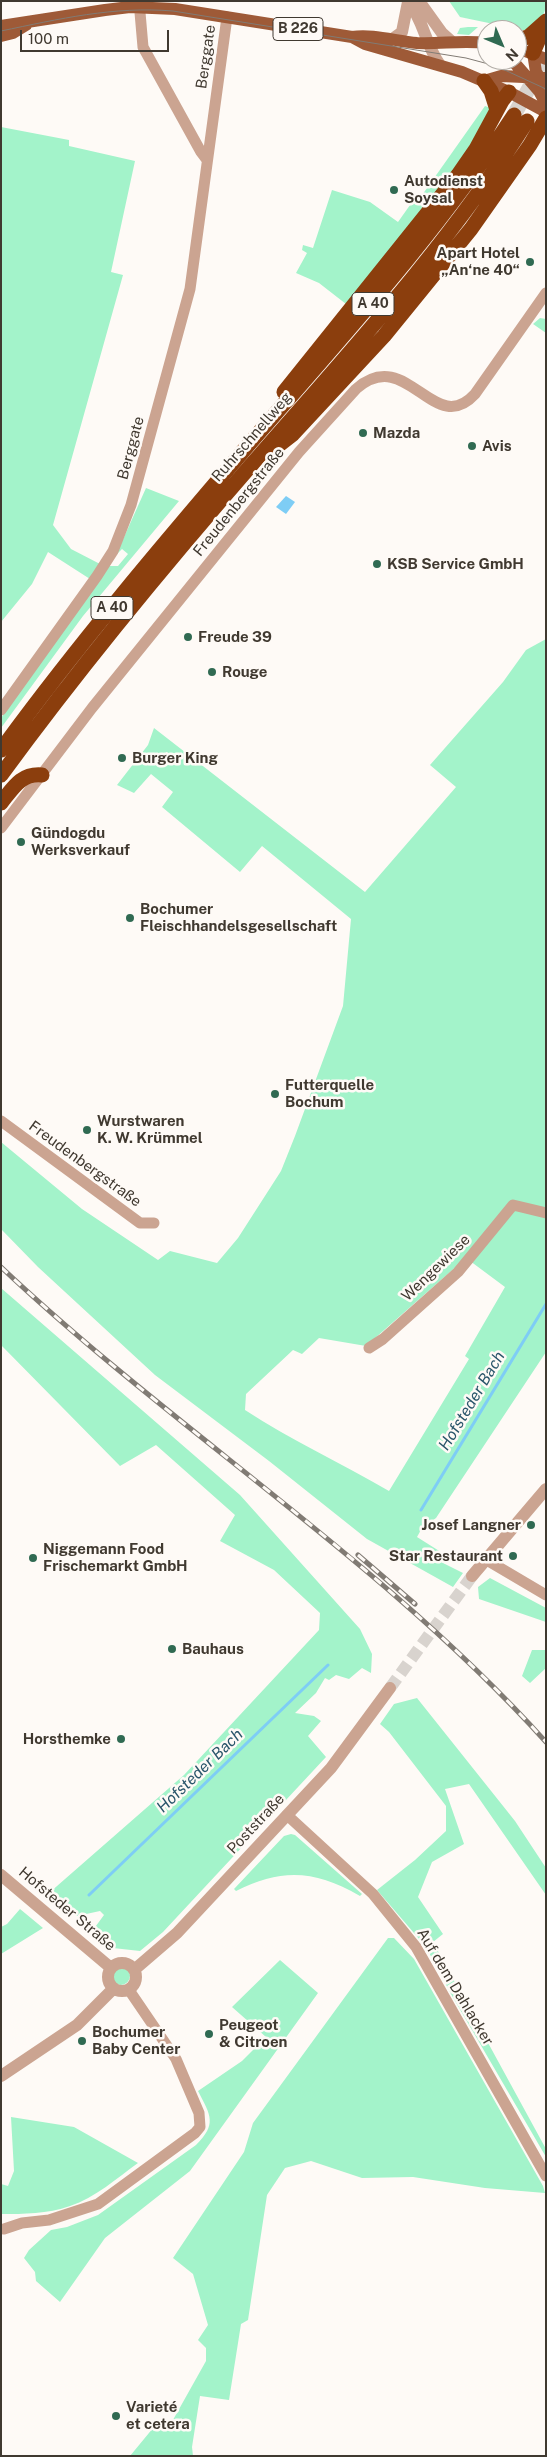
<!DOCTYPE html>
<meta charset="utf-8">
<style>
body{margin:0}
#map{position:relative;width:547px;height:2457px;overflow:hidden;background:#fefaf6;font-family:"Public Sans",sans-serif}
canvas{display:block}
.frame{position:absolute;inset:0;border:2px solid #403930;pointer-events:none}
.north{position:absolute;left:477px;top:20px;width:50px;height:50px;box-sizing:border-box;background:#fefaf6;border:1px solid #b2ada7;border-radius:50%;rotate:135deg;font-size:14px;font-weight:700;line-height:20px;text-align:center;color:#403930}
.north::after{content:'';display:block;margin:auto;width:18px;height:22px;background:#306a52;clip-path:polygon(50% 0,100% 100%,50% 72%,0 100%)}
.scale{position:absolute;left:20px;top:30px;width:149px;height:22px;box-sizing:border-box;border:2px solid #403930;border-top:0;padding-left:6px;font-size:15px;line-height:18px;white-space:nowrap;color:#403930;-webkit-text-stroke:4px #fefaf6;paint-order:stroke}
</style>
<div id="map">
<canvas width="547" height="2457"></canvas>
<div class="frame"></div>
<div class="north">N</div>
<div class="scale">100 m</div>
</div>
<script>
const c = document.querySelector('canvas').getContext('2d');
c.lineJoin = 'round';
function fillPath(path, color) { c.fillStyle = color; c.fill(path, 'evenodd'); }
function strokePath(path, color, width, dash) { c.strokeStyle = color; c.lineWidth = width; c.lineCap = dash ? 'butt' : 'round'; c.setLineDash(dash || []); c.stroke(path); }
function label(font, color, halo, rows, align = 'center') {
  c.font = font + ' "Public Sans",sans-serif'; c.lineWidth = 5; c.setLineDash([]); c.textBaseline = 'middle'; c.strokeStyle = halo; c.fillStyle = color; for (const [text, x, y, turn = 0] of rows) {
    c.save(); c.translate(x, y); c.rotate((+turn || 0) * Math.PI / 180); c.textAlign = isNaN(turn) ? turn : align; if (halo) c.strokeText(text, 0, 0); c.fillText(text, 0, 0); c.restore();
  }
}
fillPath(new Path2D(`
 M 449,1 L 546,1 C 546,17 539,21 527,31 L 460,17 Z
 M 468,27 L 478,27 L 469,35 L 457,34 L 460,28 Z
 M 485,106 L 491,108 C 455,180 397,242 346,304 L 319,283 L 296,273 L 307,253 L 302,250 L 303,245 L 313,248 L 332,190 L 370,202 L 398,222 L 415,198 L 420,198 Z
 M 1,127 L 69,140 L 69,146 L 135,161 L 111,272 L 123,275 L 53,525 L 71,549 L 100,564 L 90,579 L 48,552 L 32,584 L 1,622 Z
 M 540,318 L 546,319 L 546,333 L 533,324 Z
 M 146,488 L 179,501 L 83,616 L 1,728 L 1,718 L 109,566 L 118,566 L 128,554 L 122,549 L 116,555 Z
 M 546,639 L 546,1352 L 436,1518 L 422,1528 L 417,1537 L 444,1554 L 441,1562 L 463,1573 L 453,1587 L 367,1539 L 269,1461 L 155,1375 L 38,1267 L 1,1229 L 1,1142 L 82,1209 L 158,1260 L 170,1251 L 217,1263 L 238,1238 L 281,1171 L 295,1136 L 343,1006 L 351,919 L 262,846 L 240,872 L 162,807 L 173,792 L 151,774 L 134,793 L 117,785 L 148,745 L 154,728 L 365,892 L 456,787 L 430,765 L 503,682 L 526,650 ZM 466,1258 L 505,1287 L 465,1356 L 469,1359 L 389,1491 C 341,1463 291,1440 245,1410 L 246,1394 L 293,1350 L 302,1354 L 319,1338 L 366,1346 Z
 M 1,1288 L 240,1495 L 360,1629 L 372,1654 L 371,1673 L 362,1668 L 349,1679 L 336,1675 L 329,1680 L 325,1678 L 316,1693 L 295,1713 L 314,1716 L 321,1721 L 308,1736 L 326,1757 L 163,1932 L 140,1951 L 113,1948 L 90,1934 L 104,1915 L 100,1911 L 77,1916 L 49,1893 L 184,1775 L 319,1630 L 320,1613 L 274,1570 L 220,1541 L 235,1515 L 156,1445 L 120,1466 L 1,1345 Z
 M 490,1578 L 546,1608 L 546,1622 L 479,1599 L 478,1587 Z
 M 532,1650 L 546,1650 L 546,1668 L 530,1683 L 522,1676 Z
 M 417,1698 L 515,1821 L 546,1868 L 546,1895 L 469,1784 L 445,1789 L 464,1844 L 432,1862 L 418,1897 L 443,1934 L 433,1942 L 546,2149 L 546,2157 L 451,1994 L 426,1947 L 377,1890 L 415,1860 L 446,1831 L 446,1806 L 389,1732 L 380,1724 L 394,1704 Z
 M 291,1834 L 295,1835 L 362,1894 L 360,1896 C 315,1870 282,1868 236,1891 L 234,1889 L 284,1836 Z
 M 20,1909 L 43,1928 L 1,1954 L 1,1927 L 7,1924 Z
 M 388,1938 L 394,1938 L 414,1959 L 543,2186 L 545,2193 L 485,2188 L 413,2177 L 362,2178 L 311,2161 L 285,2168 L 267,2195 L 248,2320 L 241,2324 L 229,2400 L 200,2396 L 192,2447 L 193,2456 L 130,2456 L 158,2422 L 169,2427 L 206,2361 L 206,2348 L 198,2340 L 208,2325 L 193,2274 L 173,2258 L 244,2152 L 253,2123 Z
 M 280,1960 L 318,1993 L 190,2171 L 105,2238 L 60,2302 L 36,2281 L 35,2272 L 24,2258 L 29,2250 L 51,2230 L 67,2227 L 98,2215 L 196,2145 C 217,2124 211,2116 198,2091 L 242,2061 L 266,2037 L 232,2007 Z
 M112 1976a9 9 0 1 1 18 0a9 9 0 1 1-18 0Z
 M 11,2117 L 74,2127 L 138,2163 C 117,2178 95,2198 70,2206 C 47,2214 24,2214 1,2214 L 1,2184 L 8,2186 L 14,2171 Z`), '#a3f3ca');
fillPath(new Path2D(`
 M 286,496 L 295,502 L 286,514 L 276,507 Z`), '#7ecdf5');
strokePath(new Path2D(`
 M 421,1510 L 546,1304
 M 89,1895 L 328,1665`), '#7ecdf5', 3);
strokePath(new Path2D(`
 M 390,1688 L 472,1576`), '#d8d3ce', 12, [12, 6]);
strokePath(new Path2D(`
 M 514,115 L 546,58`), '#d8d3ce', 15, [15, 8]);
strokePath(new Path2D(`
 M 139,1 L 143,47 L 201,152 L 207,160
 M 1,710 L 97,576 L 113,551 L 131,505 L 190,289 L 227,17
 M 1,828 L 92,708 L 299,452 L 356,389 C 407,344 434,439 475,394 L 546,293
 M 1,1121 L 140,1223 L 154,1223
 M 369,1348 L 383,1339 L 458,1272 L 513,1205 L 546,1213
 M 485,1559 L 546,1595
 M 287,1815 L 373,1894 L 416,1947 L 546,2176
 M 4,2229 L 22,2223 L 49,2220 L 98,2204 L 195,2133 L 200,2127 L 199,2113 L 176,2059 L 129,1990`), '#cba491', 11);
strokePath(new Path2D(`
 M 408,1 C 424,21 425,44 440,65
 M 419,1 L 442,33 L 451,41
 M 391,40 L 402,32 L 408,2
 M 472,1576 L 546,1489
 M 1,1875 L 111,1968
 M108 1977a14 14 0 1 1 28 0a14 14 0 1 1-28 0Z
 M 134,1970 L 177,1933 L 331,1768 L 390,1688
 M 1,2076 L 77,2025 L 113,1989`), '#cba491', 12);
strokePath(new Path2D(`
 M 1,26 L 105,10 L 130,7 L 175,9 L 352,37 C 373,34 395,41 417,43 C 441,44 463,40 487,43
 M 1,36 L 13,33 L 26,25
 M 352,37 L 365,44 L 462,72 L 509,92 L 546,112
 M 517,48 L 546,59
 M 533,53 L 536,72 L 543,83
 M 512,60 L 539,91 L 546,104
 M 484,81 L 501,76 L 546,78`), '#9e5a37', 12);
strokePath(new Path2D(`
 M 517,40 L 528,37 L 546,21
 M 533,53 L 545,25
 M 484,81 L 491,91 L 497,110
 M 284,392 L 458,175 L 476,149 L 502,101 L 509,92
 M 275,448 L 293,434 L 384,336 L 471,229 L 530,145 L 546,118
 M 1,750 C 77,646 160,548 244,450 C 338,341 435,236 514,115
 M 1,775 C 80,667 165,564 253,463 C 349,353 449,245 527,121
 M 1,803 C 13,788 21,773 42,775`), '#8b3e0d', 15);
strokePath(new Path2D(`
 M 1,31 C 59,19 114,6 173,11 L 466,58 L 496,66 L 546,89`), '#817b74', 1);
const rail = new Path2D(`
 M 1,1267 C 176,1432 384,1562 546,1742
 M 358,1555 L 415,1604`);
strokePath(rail, '#817b74', 5);
strokePath(rail, '#fefaf6', 3, [9]);
for (const [x, y, r, color] of [
 [394,190,5,"#306a52"],
 [530,262,5,"#306a52"],
 [363,433,5,"#306a52"],
 [472,446,5,"#306a52"],
 [377,564,5,"#306a52"],
 [188,637,5,"#306a52"],
 [212,672,5,"#306a52"],
 [122,758,5,"#306a52"],
 [21,842,5,"#306a52"],
 [130,918,5,"#306a52"],
 [275,1094,5,"#306a52"],
 [87,1130,5,"#306a52"],
 [531,1525,5,"#306a52"],
 [513,1556,5,"#306a52"],
 [33,1558,5,"#306a52"],
 [172,1649,5,"#306a52"],
 [121,1739,5,"#306a52"],
 [209,2034,5,"#306a52"],
 [82,2041,5,"#306a52"],
 [116,2416,5,"#306a52"]
]) { const dot = new Path2D(); dot.arc(x, y, r, 0, 2 * Math.PI); c.fillStyle = color; c.fill(dot); strokePath(dot, '#fefaf6', 2); }
for (const [x, y, w] of [
 [298,29,50],
 [373,304,42],
 [112,608,42]
]) { const box = new Path2D(); box.roundRect(x - w / 2, y - 11.5, w, 23, 4); c.fillStyle = '#fefaf6'; c.fill(box); strokePath(box, '#403930', 1); }
label('bold 14px', '#403930', null, [
 ["B 226",298,29],
 ["A 40",373,304],
 ["A 40",112,608]
]);
label('15px', '#403930', '#fefaf6', [
 ["Berggate",206,57,-82],
 ["Ruhrschnellweg",252,437,-49],
 ["Berggate",131,448,-75],
 ["Freudenbergstraße",239,502,-51],
 ["Freudenbergstraße",85,1164,36],
 ["Wengewiese",436,1268,-44],
 ["Poststraße",256,1824,-47],
 ["Hofsteder Straße",67,1909,40],
 ["Auf dem Dahlacker",455,1987,59]
]);
label('bold 15px', '#403930', '#fefaf6', [
 ["Autodienst",404,181],
 ["Soysal",404,198],
 ["Apart Hotel",520,253,"right"],
 ["„An‘ne 40“",520,270,"right"],
 ["Mazda",373,433],
 ["Avis",482,446],
 ["KSB Service GmbH",387,564],
 ["Freude 39",198,637],
 ["Rouge",222,672],
 ["Burger King",132,758],
 ["Gündogdu",31,833],
 ["Werksverkauf",31,850],
 ["Bochumer",140,909],
 ["Fleischhandelsgesellschaft",140,926],
 ["Futterquelle",285,1085],
 ["Bochum",285,1102],
 ["Wurstwaren",97,1121],
 ["K. W. Krümmel",97,1138],
 ["Josef Langner",521,1525,"right"],
 ["Niggemann Food",43,1549],
 ["Frischemarkt GmbH",43,1566],
 ["Star Restaurant",503,1556,"right"],
 ["Bauhaus",182,1649],
 ["Horsthemke",111,1739,"right"],
 ["Peugeot",219,2025],
 ["& Citroen",219,2042],
 ["Bochumer",92,2032],
 ["Baby Center",92,2049],
 ["Varieté",126,2407],
 ["et cetera",126,2424]
], 'left');
label('italic 16px', '#29556a', '#fefaf6', [
 ["Hofsteder Bach",472,1401,-59],
 ["Hofsteder Bach",200,1771,-44]
]);
</script>
